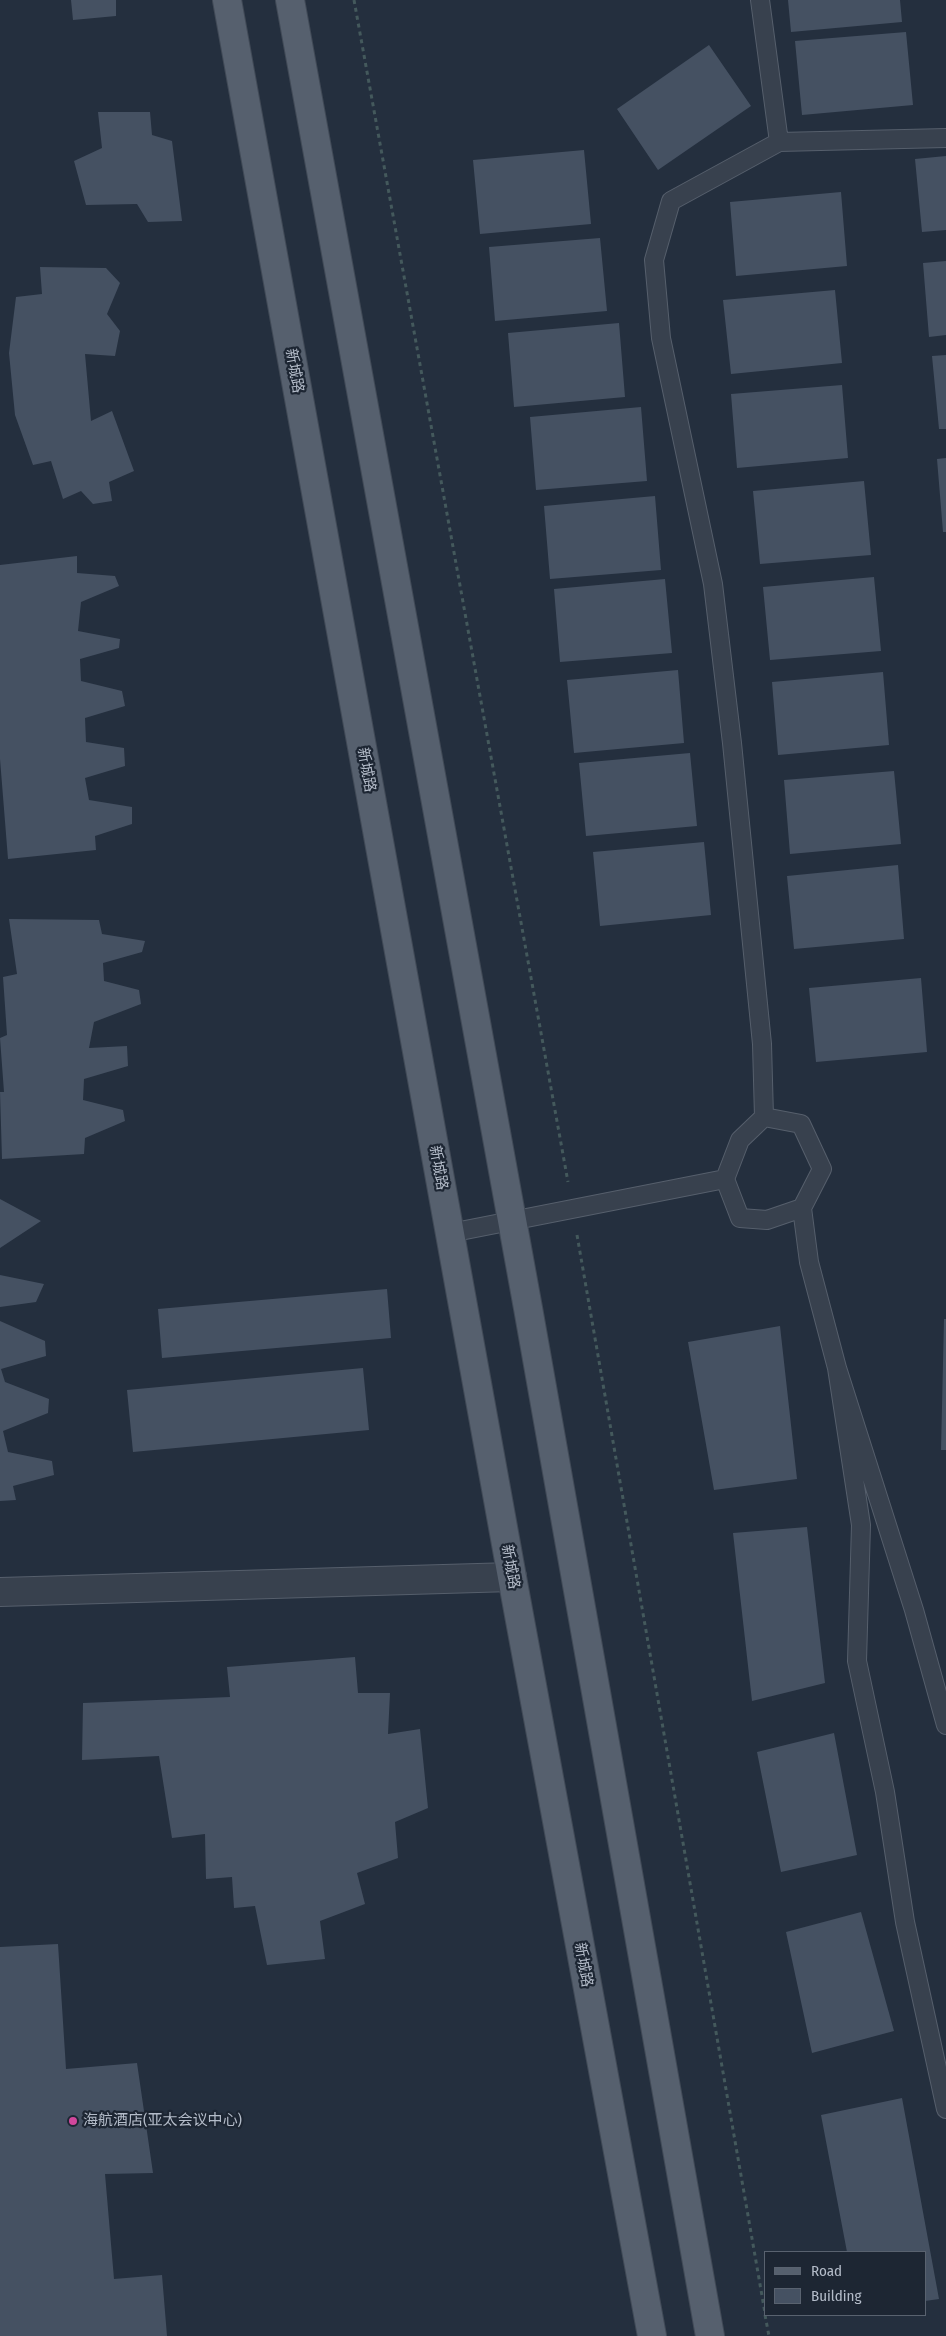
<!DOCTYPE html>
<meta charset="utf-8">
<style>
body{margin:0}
#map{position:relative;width:946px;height:2336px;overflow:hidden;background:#242f3e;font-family:"Fira Sans Condensed",sans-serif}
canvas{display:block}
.legend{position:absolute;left:764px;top:2251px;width:162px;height:65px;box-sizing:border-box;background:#1d2633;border:1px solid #59626f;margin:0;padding:6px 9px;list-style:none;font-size:15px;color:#b4bcc9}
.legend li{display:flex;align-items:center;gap:10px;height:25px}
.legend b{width:25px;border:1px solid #59626f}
</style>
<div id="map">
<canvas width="946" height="2336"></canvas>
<ul class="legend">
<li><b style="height:6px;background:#56606e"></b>Road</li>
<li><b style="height:14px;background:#455162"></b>Building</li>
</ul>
</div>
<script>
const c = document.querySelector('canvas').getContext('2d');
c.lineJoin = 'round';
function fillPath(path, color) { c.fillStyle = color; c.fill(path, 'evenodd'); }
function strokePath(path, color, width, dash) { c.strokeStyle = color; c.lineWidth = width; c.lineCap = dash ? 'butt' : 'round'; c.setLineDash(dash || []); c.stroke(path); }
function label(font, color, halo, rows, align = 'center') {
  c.font = font + ' "Fira Sans Condensed","Noto Sans SC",sans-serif'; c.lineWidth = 4.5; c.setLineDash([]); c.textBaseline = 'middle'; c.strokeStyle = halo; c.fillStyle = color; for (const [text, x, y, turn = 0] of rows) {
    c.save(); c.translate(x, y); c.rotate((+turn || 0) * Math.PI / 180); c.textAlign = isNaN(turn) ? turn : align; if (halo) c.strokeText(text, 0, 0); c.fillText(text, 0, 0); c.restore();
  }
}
fillPath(new Path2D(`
 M 71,0 L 116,0 L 116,16 L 73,20 Z
 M 788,0 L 900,0 L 902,22 L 791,32 Z
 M 906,32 L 913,105 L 802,115 L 795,41 Z
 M 709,45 L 751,106 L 658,170 L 617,109 Z
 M 98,112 L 150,112 L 152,135 L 172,141 L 182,221 L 148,222 L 137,204 L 86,205 L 74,161 L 102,148 Z
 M 584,150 L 591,224 L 480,234 L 473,160 Z
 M 946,156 L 946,230 L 922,232 L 915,159 Z
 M 841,192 L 847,266 L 736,276 L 730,202 Z
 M 600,238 L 607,311 L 495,321 L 489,247 Z
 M 946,261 L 946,335 L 929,337 L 923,263 Z
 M 40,267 L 106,268 L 120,283 L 107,314 L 120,331 L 115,356 L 85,354 L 91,421 L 112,411 L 134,471 L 109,482 L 112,501 L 93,504 L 81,491 L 63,499 L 51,461 L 33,465 L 15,415 L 9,353 L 16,297 L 42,294 Z
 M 835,290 L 842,363 L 731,374 L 723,300 Z
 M 619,323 L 625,397 L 514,407 L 508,333 Z
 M 946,355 L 946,429 L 939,429 L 932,356 Z
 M 842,385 L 848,458 L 737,468 L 731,394 Z
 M 641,407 L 647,481 L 536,490 L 530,417 Z
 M 946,458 L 946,532 L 943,532 L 937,459 Z
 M 864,481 L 871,555 L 760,564 L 753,491 Z
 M 655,496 L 661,570 L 550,579 L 544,506 Z
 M 77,556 L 77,573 L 115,576 L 119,586 L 81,602 L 78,631 L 120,639 L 119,648 L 80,659 L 81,681 L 122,691 L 125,706 L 85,718 L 86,742 L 124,748 L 125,766 L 85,778 L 89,800 L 132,807 L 132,824 L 95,836 L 96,850 L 8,859 L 0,759 L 0,565 Z
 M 874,577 L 881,651 L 770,660 L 763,587 Z
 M 665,579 L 672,653 L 560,662 L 554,589 Z
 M 678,670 L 684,743 L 574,753 L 567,680 Z
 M 883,672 L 889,745 L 778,755 L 772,682 Z
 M 690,753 L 697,826 L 586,836 L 579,763 Z
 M 894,771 L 901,844 L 790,854 L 784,780 Z
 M 704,842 L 711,915 L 600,926 L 593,852 Z
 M 898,865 L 904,939 L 794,949 L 787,876 Z
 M 9,919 L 99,920 L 102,934 L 145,941 L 142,952 L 103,963 L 104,981 L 139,990 L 141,1004 L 94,1022 L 89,1048 L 127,1046 L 128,1066 L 84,1079 L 83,1100 L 123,1110 L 125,1121 L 85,1138 L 84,1154 L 2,1159 L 0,1092 L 4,1092 L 0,1038 L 7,1035 L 3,977 L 17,974 Z
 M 921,978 L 927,1052 L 816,1062 L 809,988 Z
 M 0,1199 L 41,1221 L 0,1248 Z
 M 0,1275 L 44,1284 L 36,1302 L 0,1307 Z
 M 387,1289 L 391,1338 L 162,1358 L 158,1309 Z
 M 944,1319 L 946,1319 L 946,1450 L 941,1450 Z
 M 0,1321 L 45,1341 L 46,1356 L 1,1369 L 5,1382 L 49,1399 L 48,1413 L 3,1431 L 8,1452 L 52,1461 L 54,1475 L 13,1486 L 16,1500 L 0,1501 Z
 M 780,1326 L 797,1479 L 714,1490 L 688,1342 Z
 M 363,1368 L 369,1430 L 133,1452 L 127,1390 Z
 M 807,1527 L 825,1683 L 752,1701 L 733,1533 Z
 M 355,1657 L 358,1693 L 390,1693 L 388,1734 L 420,1729 L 428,1808 L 395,1822 L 398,1858 L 357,1873 L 365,1904 L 320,1921 L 325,1959 L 267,1965 L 255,1906 L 234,1908 L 232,1877 L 206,1879 L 205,1834 L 172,1838 L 159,1756 L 82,1760 L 83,1703 L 230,1697 L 227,1667 Z
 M 834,1733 L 857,1855 L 781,1872 L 757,1752 Z
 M 861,1912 L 894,2031 L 812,2053 L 786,1932 Z
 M 58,1944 L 66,2069 L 137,2063 L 153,2173 L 105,2174 L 114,2279 L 162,2275 L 167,2336 L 0,2336 L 0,1947 Z
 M 902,2098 L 939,2299 L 925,2301 L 925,2252 L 847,2252 L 821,2115 Z`), '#455162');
const service = new Path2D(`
 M 760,0 L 779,142
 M 764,1117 L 762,1044 L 732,743 L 713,584 L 661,338 L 654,260 L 671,201 L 779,142 L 946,138
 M 802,1208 L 767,1220 L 740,1218 L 725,1179 L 740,1140 L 764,1117 L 801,1124 L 822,1169 L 802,1208 L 809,1262 L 837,1368
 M 450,1233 L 725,1179
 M 946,1725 L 914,1610 L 837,1368 L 861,1525 L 857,1661 L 885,1792 L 905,1922 L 946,2109`);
const minor = new Path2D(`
 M 0,1592 L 512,1577`);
const primary = new Path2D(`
 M 227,0 L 512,1577 L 652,2336
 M 290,0 L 528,1308 L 710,2336`);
strokePath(service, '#565f6c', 20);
strokePath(minor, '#565f6c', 30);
strokePath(primary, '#414a57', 30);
strokePath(new Path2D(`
 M 354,0 L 568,1182
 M 577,1235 L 765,2313
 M 765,2315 L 769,2336`), '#44595c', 3, [4, 4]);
strokePath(service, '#38414e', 18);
strokePath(minor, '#38414e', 28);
strokePath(primary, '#56606e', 28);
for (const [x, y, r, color] of [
 [73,2121,5,"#d1479c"]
]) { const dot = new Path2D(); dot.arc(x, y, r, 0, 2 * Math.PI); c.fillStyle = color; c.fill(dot); strokePath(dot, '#1d2633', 2); }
label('15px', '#b4bcc9', '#1d2633', [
 ["新城路",294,371,80],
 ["新城路",366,770,80],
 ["新城路",438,1168,80],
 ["新城路",510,1567,80],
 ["新城路",583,1965,80]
]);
label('15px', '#b4bcc9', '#1d2633', [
 ["海航酒店(亚太会议中心)",83,2121]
], 'left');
</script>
